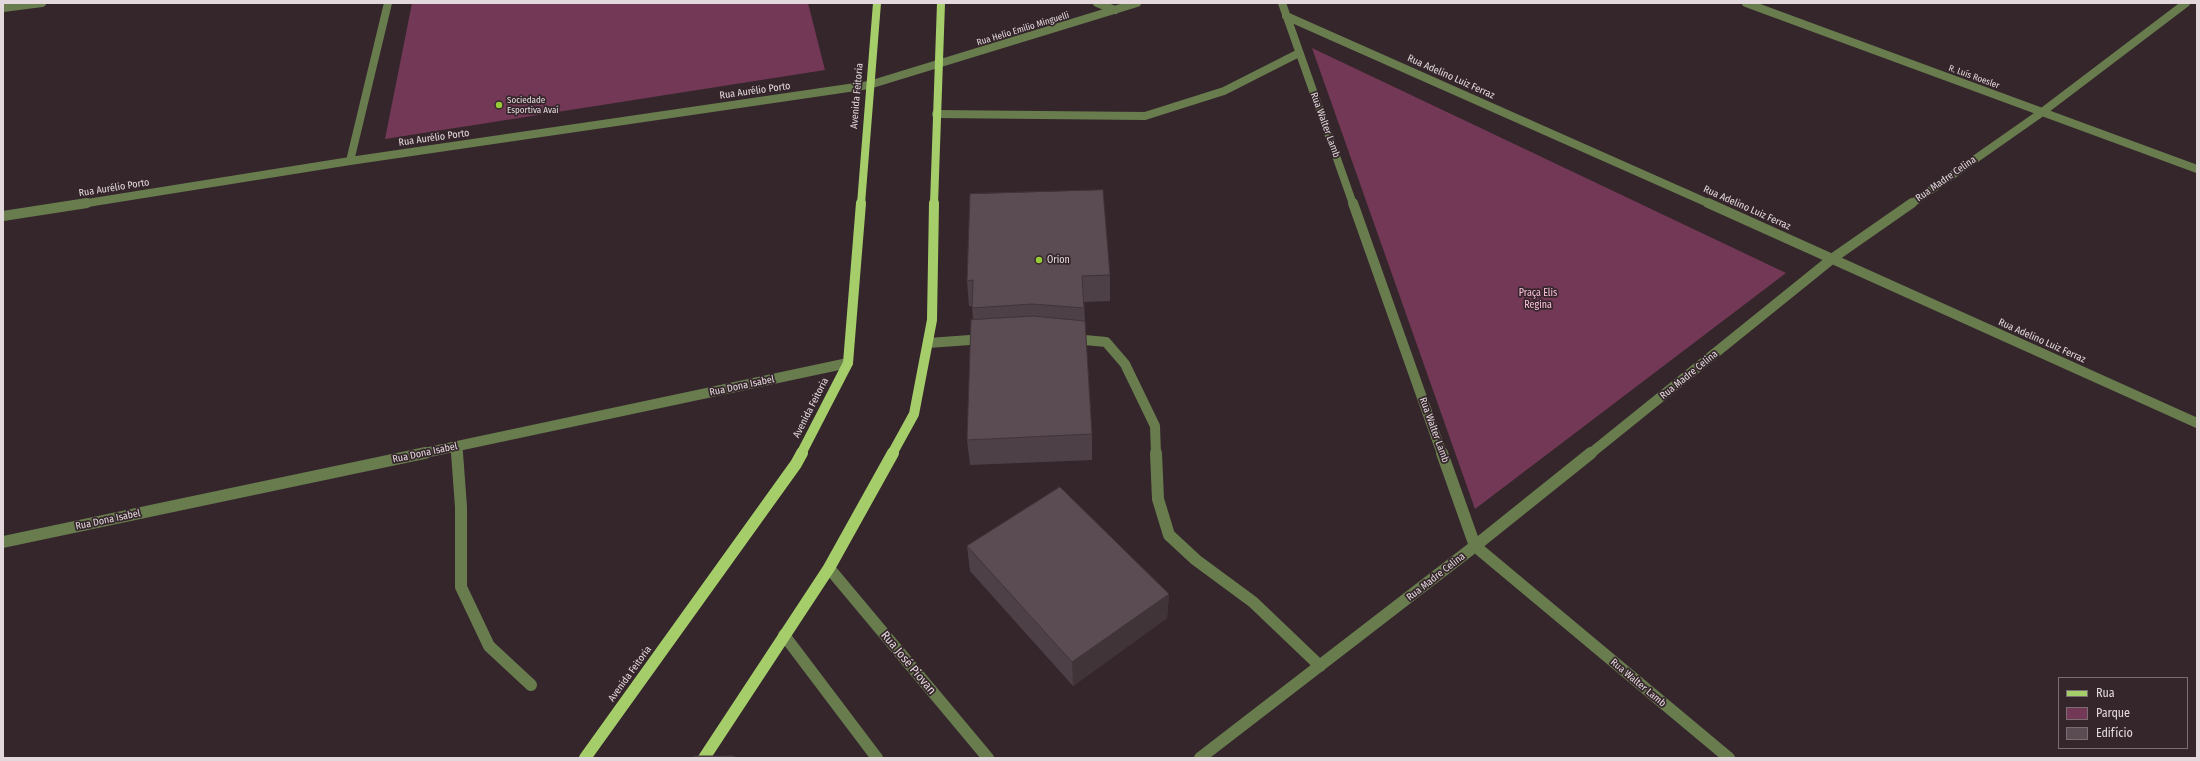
<!DOCTYPE html>
<meta charset="utf-8">
<style>
body{margin:0}
#map{position:relative;width:2200px;height:761px;overflow:hidden;background:#35262c;font-family:"Fira Sans Condensed",sans-serif}
canvas{display:block}
.frame{position:absolute;inset:0;border:4px solid #e3d9dd;pointer-events:none}
.legend{position:absolute;left:2058px;top:677px;width:130px;height:72px;box-sizing:border-box;background:#35262c;border:1px solid #7b6e73;margin:0;padding:5px 7px;list-style:none;font-size:12px;color:#e3d9dd}
.legend li{display:flex;align-items:center;gap:8px;height:20px}
.legend b{width:20px;border:1px solid #7b6e73}
</style>
<div id="map">
<canvas width="2200" height="761"></canvas>
<div class="frame"></div>
<ul class="legend">
<li><b style="height:5px;background:#a5ce6a"></b>Rua</li>
<li><b style="height:11px;background:#733855"></b>Parque</li>
<li><b style="height:11px;background:#5b4b52"></b>Edifício</li>
</ul>
</div>
<script>
const c = document.querySelector('canvas').getContext('2d');
c.lineJoin = 'round';
function fillPath(path, color) { c.fillStyle = color; c.fill(path, 'evenodd'); }
function strokePath(path, color, width, dash) { c.strokeStyle = color; c.lineWidth = width; c.lineCap = dash ? 'butt' : 'round'; c.setLineDash(dash || []); c.stroke(path); }
function label(font, color, halo, rows, align = 'center') {
  c.font = font + ' "Fira Sans Condensed",sans-serif'; c.lineWidth = 3.5; c.setLineDash([]); c.textBaseline = 'middle'; c.strokeStyle = halo; c.fillStyle = color; for (const [text, x, y, turn = 0] of rows) {
    c.save(); c.translate(x, y); c.rotate((+turn || 0) * Math.PI / 180); c.textAlign = isNaN(turn) ? turn : align; if (halo) c.strokeText(text, 0, 0); c.fillText(text, 0, 0); c.restore();
  }
}
fillPath(new Path2D(`
 M 412,3 L 808,3 L 825,70 L 385,139 Z
 M 1312,48 L 1786,273 L 1475,509 Z`), '#733855');
strokePath(new Path2D(`
 M 1097,3 L 1115,10
 M 1282,3 L 1353,204
 M 1746,3 L 2197,169
 M 3,8 L 42,3
 M 1286,16 L 1710,204
 M 936,114 L 1145,116 L 1224,91 L 1299,53
 M 350,161 L 388,3
 M 81,204 L 350,161 L 869,85 L 1137,3
 M 1911,204 L 2041,113 L 2186,3`), '#687c4e', 8);
strokePath(new Path2D(`
 M 1353,203 L 1442,454
 M 1708,203 L 2197,423
 M 3,216 L 87,203
 M 1074,339 L 1106,342 L 1125,364 L 1155,426 L 1156,454
 M 928,343 L 984,339
 M 457,446 L 458,454
 M 420,454 L 848,363
 M 1590,454 L 1833,258 L 1912,203`), '#687c4e', 10);
strokePath(new Path2D(`
 M 457,453 L 461,507 L 461,587 L 489,646 L 531,685
 M 1156,453 L 1158,499 L 1169,535 L 1196,560 L 1253,602 L 1320,666
 M 1442,453 L 1475,546 L 1729,758
 M 3,542 L 425,453
 M 829,568 L 988,758
 M 784,635 L 877,758
 M 1200,758 L 1475,546 L 1591,453`), '#687c4e', 12);
strokePath(new Path2D(`
 M 861,204 L 877,3
 M 934,204 L 941,3`), '#a5ce6a', 8);
strokePath(new Path2D(`
 M 801,454 L 848,363 L 861,203
 M 892,454 L 914,414 L 932,320 L 934,203`), '#a5ce6a', 10);
strokePath(new Path2D(`
 M 585,758 L 796,464 L 802,453
 M 704,758 L 829,568 L 893,453`), '#a5ce6a', 12);
fillPath(new Path2D(`
 M 1110,275 L 1110,301 L 1084,302 L 1085,321 L 1092,434 L 1092,460 L 970,465 L 967,440 L 973,320 L 972,306 L 969,306 L 967,281 Z
 M 967,546 L 1169,594 L 1167,618 L 1073,686 L 970,571 Z`), '#4e4047');
fillPath(new Path2D(`
 M 1169,594 L 1167,618 L 1073,686 L 1072,662 Z`), '#403439');
const building = new Path2D(`
 M 1103,190 L 1110,275 L 1082,276 L 1084,308 L 1032,304 L 972,308 L 973,280 L 967,281 L 970,194 Z
 M 1033,316 L 1085,321 L 1092,434 L 967,440 L 971,320 Z
 M 1060,487 L 1169,594 L 1072,662 L 967,546 Z
 M 695,756 L 734,756 L 735,758 L 693,758 Z`);
fillPath(building, '#5b4b52');
strokePath(building, '#403439', 1);
for (const [x, y, r, color] of [
 [499,105,4,"#97cc38"],
 [1039,260,4,"#97cc38"]
]) { const dot = new Path2D(); dot.arc(x, y, r, 0, 2 * Math.PI); c.fillStyle = color; c.fill(dot); strokePath(dot, '#35262c', 1.5); }
label('9px', '#e3d9dd', '#35262c', [
 ["Rua Helio Emilio Minguelli",1023,29,-17],
 ["R. Luís Roesler",1974,77,20]
]);
label('9px', '#e3d9dd', '#35262c', [
 ["Sociedade",507,100],
 ["Esportiva Avaí",507,110]
], 'left');
label('10px', '#e3d9dd', '#35262c', [
 ["Rua Adelino Luiz Ferraz",1451,77,24],
 ["Rua Aurélio Porto",755,91,-8],
 ["Avenida Feitoria",857,96,-85],
 ["Rua Walter Lamb",1325,125,70],
 ["Rua Aurélio Porto",434,138,-8],
 ["Rua Madre Celina",1946,179,-35],
 ["Rua Aurélio Porto",114,188,-9],
 ["Rua Adelino Luiz Ferraz",1747,208,24],
 ["Rua Adelino Luiz Ferraz",2042,341,24],
 ["Rua Madre Celina",1689,375,-39],
 ["Rua Dona Isabel",742,386,-12],
 ["Avenida Feitoria",811,408,-63],
 ["Rua Walter Lamb",1434,430,70],
 ["Rua Dona Isabel",425,453,-12],
 ["Rua Dona Isabel",108,520,-12],
 ["Rua Madre Celina",1436,577,-38],
 ["Avenida Feitoria",630,674,-54],
 ["Rua Walter Lamb",1638,683,40]
]);
label('10px', '#e3d9dd', '#35262c', [
 ["Orion",1047,260]
], 'left');
label('10px', '#fdc0da', '#35262c', [
 ["Praça Elis",1538,293],
 ["Regina",1538,305]
]);
label('12px', '#e3d9dd', '#35262c', [
 ["Rua José Piovan",908,663,50]
]);
</script>
